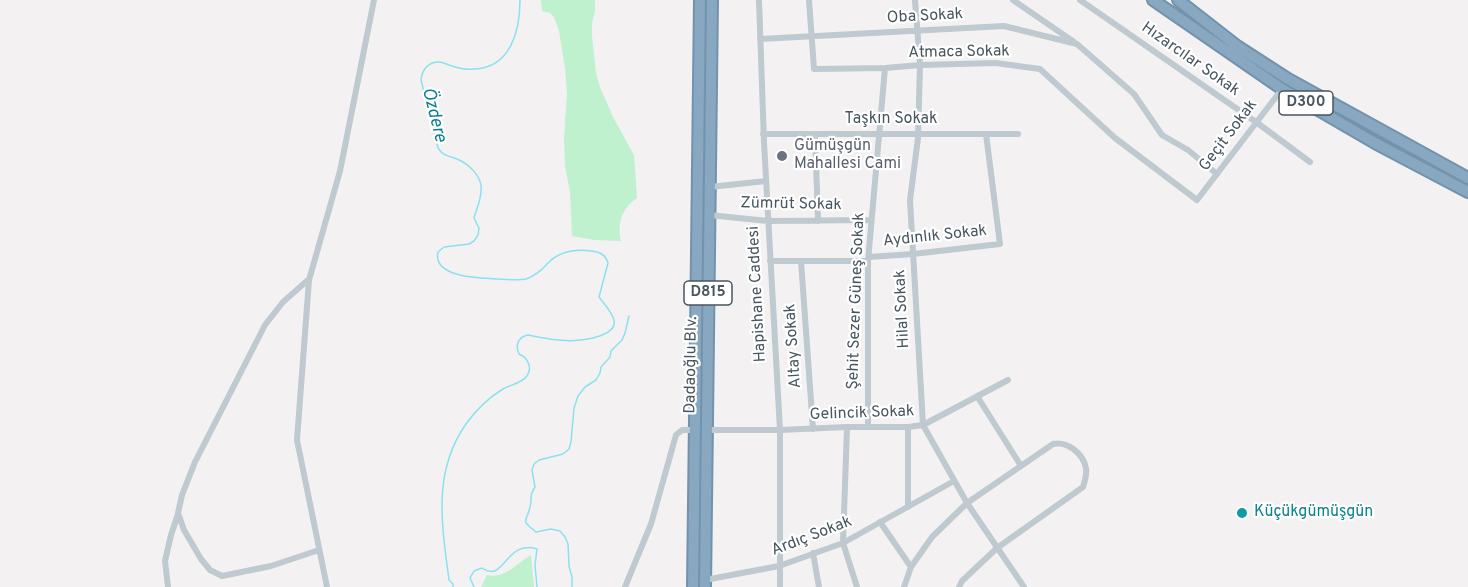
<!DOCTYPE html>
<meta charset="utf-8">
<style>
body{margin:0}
canvas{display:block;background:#f3f1f1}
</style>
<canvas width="1468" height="587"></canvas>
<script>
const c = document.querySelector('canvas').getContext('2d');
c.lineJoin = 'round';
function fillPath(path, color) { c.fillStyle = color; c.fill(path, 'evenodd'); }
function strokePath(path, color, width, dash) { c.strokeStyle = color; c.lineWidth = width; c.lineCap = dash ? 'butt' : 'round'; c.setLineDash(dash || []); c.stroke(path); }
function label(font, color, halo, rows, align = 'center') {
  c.font = font + ' Overpass,sans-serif'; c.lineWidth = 4.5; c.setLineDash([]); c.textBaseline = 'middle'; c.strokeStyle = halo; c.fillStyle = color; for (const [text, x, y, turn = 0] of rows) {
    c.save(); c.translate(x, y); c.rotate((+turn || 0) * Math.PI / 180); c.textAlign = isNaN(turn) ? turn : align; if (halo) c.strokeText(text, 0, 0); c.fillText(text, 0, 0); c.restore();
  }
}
fillPath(new Path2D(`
 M 541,0 L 595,0 L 595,11 L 592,23 L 592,36 L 596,73 L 600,87 L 613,117 L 634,155 L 637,198 C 622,208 617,223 621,241 L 594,240 L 572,236 L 570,192 L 565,166 L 564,138 L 567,94 L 565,68 L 559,31 L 554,17 L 550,13 L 542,11 Z
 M 531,555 L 534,587 L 481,587 L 487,575 C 505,579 516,564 531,555 Z`), '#bff1cf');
strokePath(new Path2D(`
 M 453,587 L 453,584 L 449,580 C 442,526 432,472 466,424 C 476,410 488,398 503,389 C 510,385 522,383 527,376 C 533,367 527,357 519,354 C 515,345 518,337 528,335 C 542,338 567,342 580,340 C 591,339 617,334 614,321 C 614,315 603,302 599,297 L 608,263 C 605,254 600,252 591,251 C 575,249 560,251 548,263 C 542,270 535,276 526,279 C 517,281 507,279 498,279 C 482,278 432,278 438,252 L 444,247 L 469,244 L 474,241 L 478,235 L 479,228 L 474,218 C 476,210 481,200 481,191 C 483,177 469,164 457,159 C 449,156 443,156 438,148 L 421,80 C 422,70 428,62 439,62 C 444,62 447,65 452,66 C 458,68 468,70 474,69 C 511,68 520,30 520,0
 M 474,587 L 470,578 L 474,571 L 482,568 C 505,584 505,539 537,549 L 535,565 L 537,587
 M 572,587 L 572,577 L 569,566 L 568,544 L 565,537 L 560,531 L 551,529 L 536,532 C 519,519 527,522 530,507 C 533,496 528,498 535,487 L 532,470 L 534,464 L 539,460 L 563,454 L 569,449 L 571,442 L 574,408 L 578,396 L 585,387 L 596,380 L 600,373 L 601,367 L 610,357 L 611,351 L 622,340 L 625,333 L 629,316`), '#8be1ef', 1.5);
const highway = new Path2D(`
 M 1153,0 L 1282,89 L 1375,143 L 1468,192
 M 1178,0 L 1237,46 L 1288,79 L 1468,178
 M 693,587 L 700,0
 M 705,587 L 712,0`);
strokePath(highway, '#7392ac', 14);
strokePath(new Path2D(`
 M 759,0 L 764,142 L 780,430 L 780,587
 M 809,0 L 814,69 L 885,68 L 920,65 L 996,63 L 1040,69 L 1115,138 L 1197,200 L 1282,89
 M 915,0 L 920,65 L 918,138 L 910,200 L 923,425 L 967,503 L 1024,587
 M 1013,0 L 1074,42
 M 1080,0 L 1256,122 L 1310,162
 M 760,39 L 1004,26 L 1077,44 L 1134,94 L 1162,135 L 1188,150 L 1217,174
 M 763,134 L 1018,134
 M 815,134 L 818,221
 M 710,187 L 766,181
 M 709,215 L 768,221 L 871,220
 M 869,257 L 913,254 L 1000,244 L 986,134
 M 770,261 L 868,261
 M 801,261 L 813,429
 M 308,280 L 283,302 L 265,325 L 195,462 L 182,495 L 178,513 L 184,530 L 201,559 L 210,570 L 222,576 L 271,566 L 319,550
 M 977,396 L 1021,466
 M 847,427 L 843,543 L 857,587
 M 868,427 L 868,261 L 885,68
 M 908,427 L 908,507
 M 706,430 L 780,430 L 847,427 L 908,427 L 923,425 L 1008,380
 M 880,522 L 911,567
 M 813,553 L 819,587
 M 705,580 L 779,566 L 843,543 L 954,481
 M 168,587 L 165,561 L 171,535 L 178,514
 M 327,587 L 297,440 L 309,280 L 340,171 L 374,0
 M 625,587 L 651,524 L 676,435 L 682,430 L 695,430
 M 904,587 L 911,567 L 932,537 L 967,503 L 1053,444 C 1067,441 1083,453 1086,468 C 1087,475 1085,481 1083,487 L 997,548 L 962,581 L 959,587`), '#bec9d0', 6);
strokePath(highway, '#88a7c0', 10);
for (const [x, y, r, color] of [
 [782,156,6,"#6b7280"],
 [1242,513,6,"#0f9aa8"]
]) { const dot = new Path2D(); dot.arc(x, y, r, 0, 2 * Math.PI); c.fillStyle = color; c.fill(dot); strokePath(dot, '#fff', 2); }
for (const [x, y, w] of [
 [1306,103,54],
 [708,293,48]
]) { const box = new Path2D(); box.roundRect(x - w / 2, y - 12, w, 24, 4.5); c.fillStyle = '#fff'; c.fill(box); strokePath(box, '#48565f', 1.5); }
label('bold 15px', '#48565f', null, [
 ["D300",1306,103],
 ["D815",708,293]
]);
label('16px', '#48565f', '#fff', [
 ["Oba Sokak",925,17,-3],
 ["Atmaca Sokak",959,53,-1],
 ["Hızarcılar Sokak",1190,60,35],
 ["Taşkın Sokak",891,120],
 ["Geçit Sokak",1229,136,-53],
 ["Zümrüt Sokak",791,205,1],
 ["Aydınlık Sokak",935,237,-6],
 ["Hapishane Caddesi",758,294,-93],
 ["Şehit Sezer Güneş Sokak",857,301,-88],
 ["Hilal Sokak",903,309,-93],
 ["Altay Sokak",794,346,-94],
 ["Dadaoğlu Blv.",692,365,-89],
 ["Gelincik Sokak",862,414,-2],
 ["Ardıç Sokak",812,537,-21]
]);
label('16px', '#5b616d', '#fff', [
 ["Gümüşgün",794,147],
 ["Mahallesi Cami",794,165]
], 'left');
label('16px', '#0d838f', '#fff', [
 ["Küçükgümüşgün",1254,513]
], 'left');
label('italic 18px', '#0b7f91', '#fff', [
 ["Özdere",433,115,76]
]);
</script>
